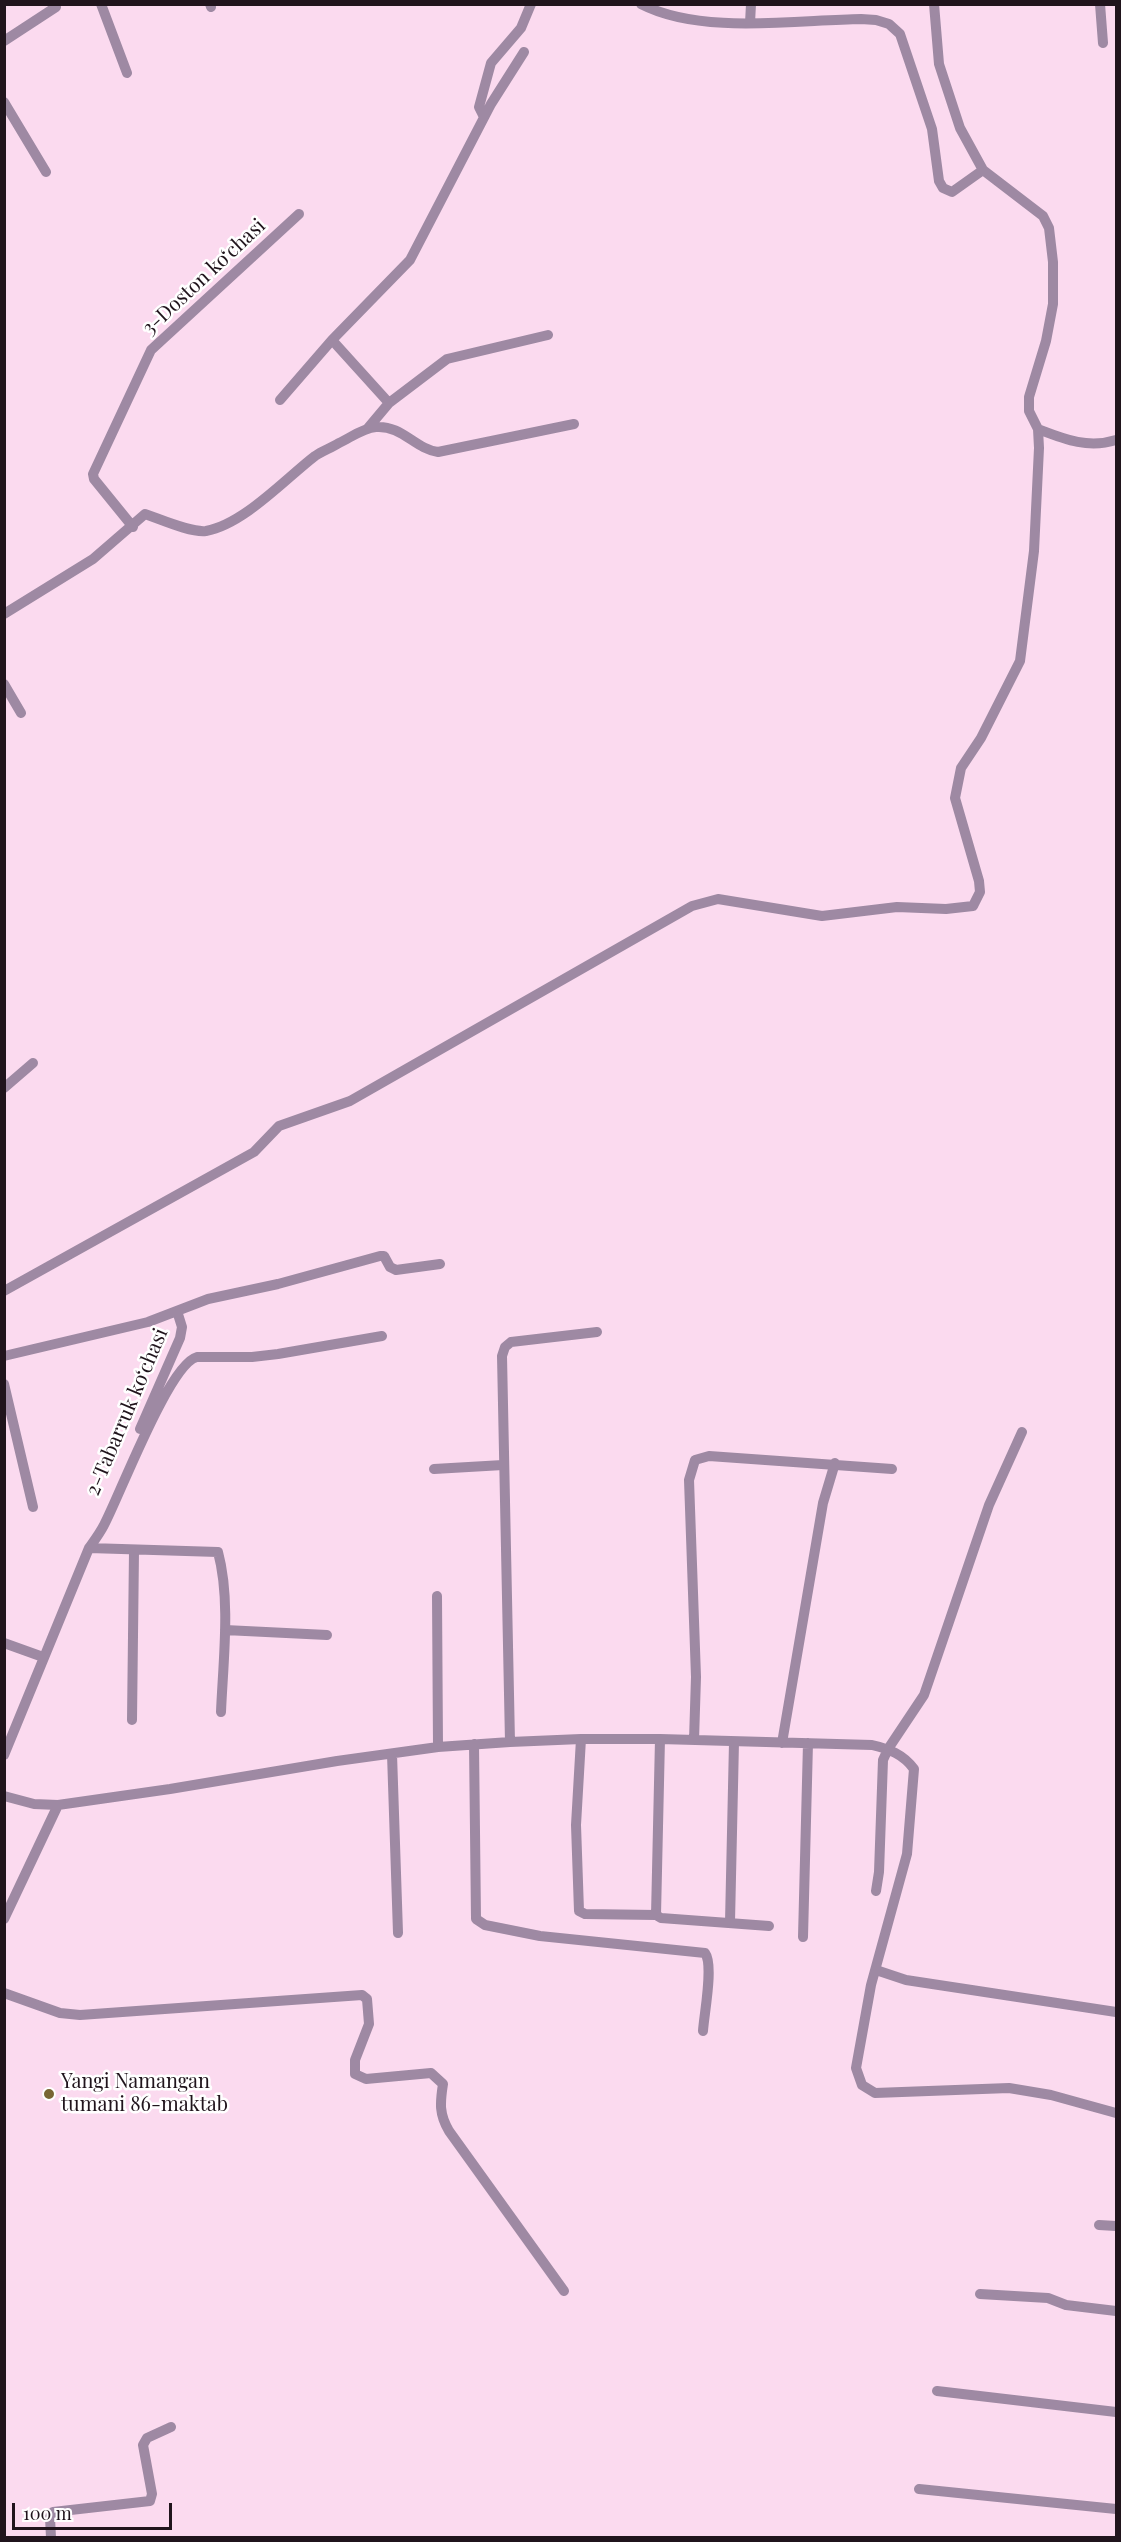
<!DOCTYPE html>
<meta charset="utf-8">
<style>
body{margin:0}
#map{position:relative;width:1121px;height:2542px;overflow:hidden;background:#fbdaef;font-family:"Playfair Display",serif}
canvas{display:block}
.frame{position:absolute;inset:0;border:6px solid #20141c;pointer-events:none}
.scale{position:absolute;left:12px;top:2503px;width:160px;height:27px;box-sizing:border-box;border:3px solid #20141c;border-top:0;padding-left:8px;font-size:18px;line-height:21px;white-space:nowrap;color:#20141c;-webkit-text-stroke:4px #fff;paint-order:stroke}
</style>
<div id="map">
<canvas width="1121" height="2542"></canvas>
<div class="frame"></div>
<div class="scale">100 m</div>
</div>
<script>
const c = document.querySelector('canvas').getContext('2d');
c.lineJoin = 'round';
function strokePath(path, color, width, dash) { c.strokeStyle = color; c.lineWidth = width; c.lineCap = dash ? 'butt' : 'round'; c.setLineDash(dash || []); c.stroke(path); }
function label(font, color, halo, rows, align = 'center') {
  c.font = font + ' "Playfair Display",serif'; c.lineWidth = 5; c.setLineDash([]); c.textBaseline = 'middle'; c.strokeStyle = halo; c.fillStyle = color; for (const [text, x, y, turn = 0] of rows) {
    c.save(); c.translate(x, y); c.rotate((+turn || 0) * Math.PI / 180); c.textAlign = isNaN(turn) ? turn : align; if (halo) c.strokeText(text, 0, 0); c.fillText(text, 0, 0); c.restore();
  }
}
strokePath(new Path2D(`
 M 101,4 L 127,73
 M 210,4 L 211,7
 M 641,4 C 701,35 795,20 861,19 L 876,20 L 889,24 L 900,34 L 932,129 L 939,181 L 943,188 L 952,192 L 983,170
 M 1100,4 L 1103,43
 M 750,23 L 751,4
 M 4,41 L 56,7
 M 4,102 L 46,172
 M 484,117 L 479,107 L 491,63 L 521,28 L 531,4
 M 332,340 L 389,403
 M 280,400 L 332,340 L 410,260 L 491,104 L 524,52
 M 368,428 L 389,403 L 447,359 L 548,335
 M 1038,429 C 1064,439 1088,449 1116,440
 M 133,527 L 94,479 L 93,474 L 151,350 L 299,214
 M 4,614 L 93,559 L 145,514 C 160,519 191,533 206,531 C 244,524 285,479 315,456 C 322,451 331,448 339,443 C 350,438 363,428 376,427 C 402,425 415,449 438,452 L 574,424
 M 4,684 L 21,713
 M 4,1088 L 33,1063
 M 4,1291 L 254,1152 L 279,1126 L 350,1101 L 692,906 L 718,899 L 822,916 L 897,907 L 946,909 L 973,906 L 980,892 L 979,881 L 955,798 L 961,768 L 981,738 L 1020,661 L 1034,551 L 1039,448 L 1038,429 L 1029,411 L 1029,397 L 1046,341 L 1053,304 L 1053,262 L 1049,228 L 1043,216 L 983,170 L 960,128 L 939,64 L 934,4
 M 4,1356 L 148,1322 L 208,1299 L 278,1284 L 380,1256 L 384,1256 L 390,1267 L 396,1270 L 440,1264
 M 4,1384 L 33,1507
 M 140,1429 L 180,1338 L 182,1327 L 177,1311
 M 434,1469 L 503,1465
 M 89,1548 L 218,1552 C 231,1600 223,1662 221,1712
 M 437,1596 L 438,1747
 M 225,1630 L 327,1635
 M 4,1643 L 43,1657
 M 132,1720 L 134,1551
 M 581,1739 L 576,1825 L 579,1911 L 585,1914 L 656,1915
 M 660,1739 L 656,1915 L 661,1918 L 769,1926
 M 694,1740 L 696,1677 L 689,1480 L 695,1460 L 709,1456 L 892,1469
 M 510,1742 L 502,1356 L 505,1347 L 511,1342 L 597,1332
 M 782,1743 L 823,1503 L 835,1463
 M 474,1744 L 476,1919 L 485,1925 L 540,1936 L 705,1953 C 714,1965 704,2014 703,2031
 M 392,1754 L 398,1933
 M 4,1755 L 89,1548 C 94,1541 100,1533 104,1525 C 120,1495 169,1364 197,1357 L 252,1357 L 278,1354 L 382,1336
 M 4,1796 L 34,1804 L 58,1805 L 170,1789 L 337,1761 L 438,1747 L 510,1742 L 581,1739 L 660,1739 L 872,1745 C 889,1749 903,1754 914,1769 L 907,1854 L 871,1985 L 856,2068 L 862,2085 L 875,2093 L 1009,2088 L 1051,2095 L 1116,2113
 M 876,1891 L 879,1872 L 883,1760 L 888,1749 L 924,1695 L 989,1505 L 1022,1432
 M 4,1919 L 58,1805
 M 730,1922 L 734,1742
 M 803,1937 L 808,1743
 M 876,1970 L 906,1980 L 1116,2012
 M 4,1993 L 60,2013 L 80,2015 L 362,1995 L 367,1999 L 369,2024 L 355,2060 L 355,2074 L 366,2079 L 431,2073 L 443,2084 C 440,2103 439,2114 449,2131 L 564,2291
 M 1099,2225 L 1116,2226
 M 980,2294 L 1048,2298 L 1066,2305 L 1116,2311
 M 937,2391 L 1116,2412
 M 919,2489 L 1116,2509
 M 51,2538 L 50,2517 L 53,2512 L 150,2501 L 152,2494 L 143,2445 L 147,2438 L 171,2427`), '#9e89a3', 10);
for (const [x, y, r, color] of [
 [49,2094,6,"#796634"]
]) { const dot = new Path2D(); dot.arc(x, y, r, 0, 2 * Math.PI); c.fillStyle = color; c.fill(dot); strokePath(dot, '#fff', 2); }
label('20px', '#20141c', '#fff', [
 ["3-Doston koʻchasi",204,277,-43],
 ["2-Tabarruk koʻchasi",127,1412,-67]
]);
label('20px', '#20141c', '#fff', [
 ["Yangi Namangan",61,2082],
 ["tumani 86-maktab",61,2105]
], 'left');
</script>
